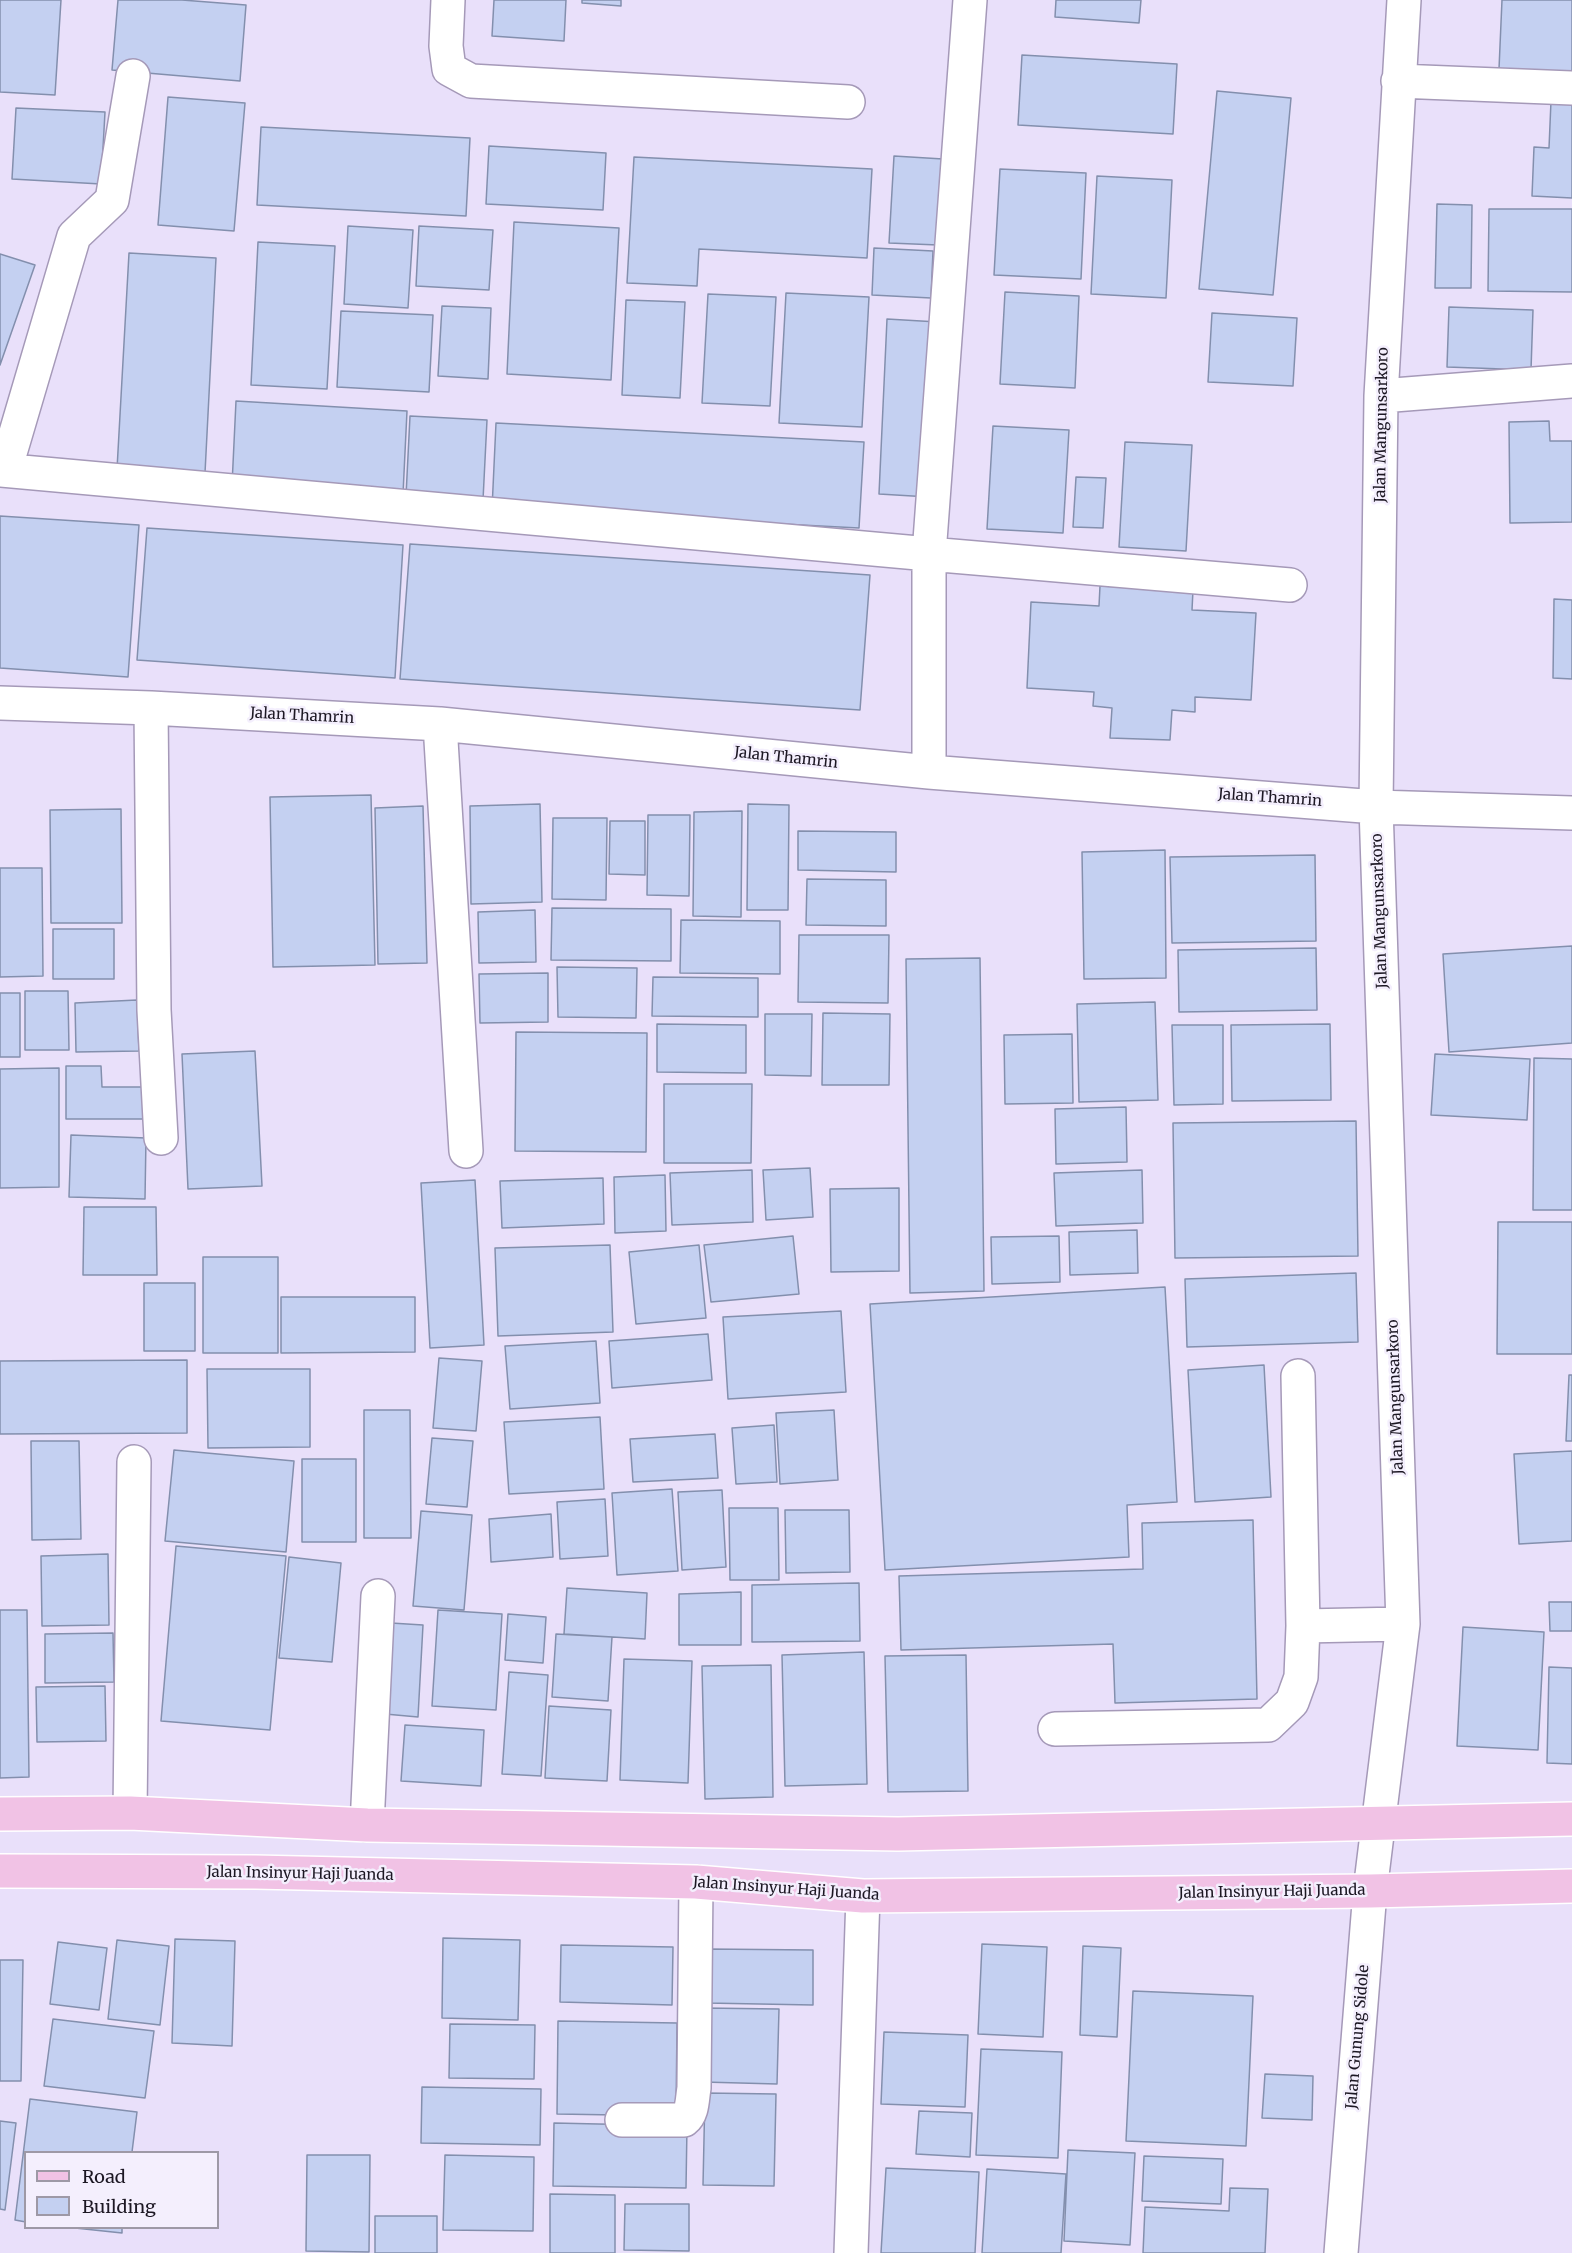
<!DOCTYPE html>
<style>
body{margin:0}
#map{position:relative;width:1572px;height:2253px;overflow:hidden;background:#e9e0fa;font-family:Merriweather,serif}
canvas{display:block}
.legend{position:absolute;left:24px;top:2151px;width:195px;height:78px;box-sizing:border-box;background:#f4effd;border:2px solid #9e99a6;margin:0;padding:8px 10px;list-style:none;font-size:18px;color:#1c1723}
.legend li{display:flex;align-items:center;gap:12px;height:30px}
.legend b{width:30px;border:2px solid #9e99a6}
</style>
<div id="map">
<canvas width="1572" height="2253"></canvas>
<ul class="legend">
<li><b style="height:8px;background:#f1c2e5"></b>Road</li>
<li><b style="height:16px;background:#c4d0f1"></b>Building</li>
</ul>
</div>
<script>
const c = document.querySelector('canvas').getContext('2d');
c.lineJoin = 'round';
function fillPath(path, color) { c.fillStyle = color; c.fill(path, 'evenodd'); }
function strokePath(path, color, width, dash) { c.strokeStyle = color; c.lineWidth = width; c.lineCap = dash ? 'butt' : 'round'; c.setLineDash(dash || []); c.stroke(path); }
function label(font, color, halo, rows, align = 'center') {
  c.font = font + ' Merriweather,serif'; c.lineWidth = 5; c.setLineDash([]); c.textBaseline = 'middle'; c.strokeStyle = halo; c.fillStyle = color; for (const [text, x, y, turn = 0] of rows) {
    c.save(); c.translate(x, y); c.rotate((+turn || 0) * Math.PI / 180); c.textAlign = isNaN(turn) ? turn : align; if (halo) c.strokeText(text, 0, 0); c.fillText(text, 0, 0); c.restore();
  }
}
const building = new Path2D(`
 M 0,0 L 61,0 L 55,95 L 0,92 Z
 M 118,0 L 182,0 L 246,5 L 240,81 L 112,70 Z
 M 494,0 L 566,0 L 564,41 L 492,36 Z
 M 582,0 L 621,0 L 621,6 L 582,3 Z
 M 1056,0 L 1141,0 L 1139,23 L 1055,17 Z
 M 1502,0 L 1572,0 L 1572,73 L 1499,69 Z
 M 1022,55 L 1177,64 L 1173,134 L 1018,125 Z
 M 1217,91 L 1291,98 L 1273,295 L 1199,289 Z
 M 168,97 L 245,103 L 234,231 L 158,225 Z
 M 1551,101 L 1572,102 L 1572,198 L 1532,196 L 1534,147 L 1549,148 Z
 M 16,108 L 105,112 L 101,184 L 12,179 Z
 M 261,127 L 470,138 L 466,216 L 257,205 Z
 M 489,146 L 606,153 L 603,210 L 486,204 Z
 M 894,156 L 943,159 L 938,245 L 889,243 Z
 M 634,157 L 872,169 L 867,258 L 699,249 L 697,286 L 627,283 Z
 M 1000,169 L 1086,173 L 1081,279 L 994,275 Z
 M 1097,176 L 1172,180 L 1166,298 L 1091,294 Z
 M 1437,204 L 1472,205 L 1471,288 L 1435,288 Z
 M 1489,209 L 1572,209 L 1572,292 L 1488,291 Z
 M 514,222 L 619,228 L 611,380 L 507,374 Z
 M 348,226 L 413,230 L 408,308 L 344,304 Z
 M 419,226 L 493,230 L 489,290 L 416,286 Z
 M 258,242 L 335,246 L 327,389 L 251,385 Z
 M 874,248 L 933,251 L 931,298 L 872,295 Z
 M 129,253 L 216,258 L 205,473 L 117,469 Z
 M 0,254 L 35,265 L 0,365 Z
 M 1005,292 L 1079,296 L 1075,388 L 1000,384 Z
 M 786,293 L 869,297 L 862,427 L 779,423 Z
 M 708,294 L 776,297 L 770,406 L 702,403 Z
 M 626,300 L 685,302 L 680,398 L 622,395 Z
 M 442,306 L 491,308 L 488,379 L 438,376 Z
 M 1449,307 L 1533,310 L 1531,370 L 1447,367 Z
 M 341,311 L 433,315 L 429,392 L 337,387 Z
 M 1212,313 L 1297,318 L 1293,386 L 1208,382 Z
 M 887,319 L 938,322 L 929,497 L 879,494 Z
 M 236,401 L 407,411 L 403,494 L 232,485 Z
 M 410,416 L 487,420 L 483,500 L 406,496 Z
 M 1549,421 L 1550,441 L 1572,441 L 1572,522 L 1510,523 L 1509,422 Z
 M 496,423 L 864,442 L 859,528 L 492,509 Z
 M 993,426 L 1069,430 L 1063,533 L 987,529 Z
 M 1125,442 L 1192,445 L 1186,551 L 1119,547 Z
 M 1076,477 L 1106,478 L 1103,528 L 1073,527 Z
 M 0,516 L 139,525 L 128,677 L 0,668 Z
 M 147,528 L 403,545 L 395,678 L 137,660 Z
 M 410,544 L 870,575 L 860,710 L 400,679 Z
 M 1100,586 L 1193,590 L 1192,610 L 1256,613 L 1251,700 L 1195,697 L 1195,712 L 1172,710 L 1170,740 L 1110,738 L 1112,708 L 1093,706 L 1094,692 L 1027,688 L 1031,602 L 1099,606 Z
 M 1554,599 L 1572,600 L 1572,679 L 1553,678 Z
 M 371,795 L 375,965 L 273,967 L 270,797 Z
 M 540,804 L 542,902 L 471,904 L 470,806 Z
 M 748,804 L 789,805 L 788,910 L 747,910 Z
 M 423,806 L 427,963 L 378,964 L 375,808 Z
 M 121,809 L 122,923 L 51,923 L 50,810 Z
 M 742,811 L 741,917 L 693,916 L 694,812 Z
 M 648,815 L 690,815 L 689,896 L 647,895 Z
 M 553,818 L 607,818 L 606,900 L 552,899 Z
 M 610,821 L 645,821 L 645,875 L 609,874 Z
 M 798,831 L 896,832 L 896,872 L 798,870 Z
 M 1165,850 L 1166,978 L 1084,979 L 1082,852 Z
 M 1315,855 L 1316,941 L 1172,943 L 1170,857 Z
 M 0,868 L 42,868 L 43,976 L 0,977 Z
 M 807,879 L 886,880 L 886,926 L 806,925 Z
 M 552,908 L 671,909 L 671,961 L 551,960 Z
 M 535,910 L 536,962 L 479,963 L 478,912 Z
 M 681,920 L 780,921 L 780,974 L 680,973 Z
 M 53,929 L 114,929 L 114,979 L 53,979 Z
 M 799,935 L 889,935 L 888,1003 L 798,1002 Z
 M 1572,946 L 1572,1043 L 1449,1052 L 1443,954 Z
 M 1316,948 L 1317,1010 L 1179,1012 L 1178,950 Z
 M 980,958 L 984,1291 L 910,1293 L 906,959 Z
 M 557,967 L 637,968 L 636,1018 L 558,1017 Z
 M 548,973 L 548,1022 L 480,1023 L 479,974 Z
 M 653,977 L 758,978 L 758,1017 L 652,1016 Z
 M 25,991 L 68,991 L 69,1050 L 25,1050 Z
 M 0,993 L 20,993 L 20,1057 L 0,1057 Z
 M 137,1000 L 139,1051 L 76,1052 L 75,1003 Z
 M 1155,1002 L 1158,1100 L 1079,1102 L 1077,1004 Z
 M 823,1013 L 890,1014 L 889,1085 L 822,1085 Z
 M 765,1014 L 812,1014 L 811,1076 L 765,1075 Z
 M 657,1024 L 746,1025 L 746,1073 L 657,1072 Z
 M 1330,1024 L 1331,1100 L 1232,1101 L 1231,1025 Z
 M 1172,1025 L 1223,1025 L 1223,1104 L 1174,1105 Z
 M 516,1032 L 647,1033 L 646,1152 L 515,1151 Z
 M 1072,1034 L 1073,1103 L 1005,1104 L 1004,1035 Z
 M 255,1051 L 262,1186 L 188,1189 L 182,1054 Z
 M 1435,1054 L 1530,1059 L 1527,1120 L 1431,1115 Z
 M 1534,1058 L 1572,1059 L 1572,1210 L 1533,1210 Z
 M 66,1066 L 101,1066 L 102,1087 L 146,1087 L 147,1119 L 66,1119 Z
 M 59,1068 L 59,1187 L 0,1188 L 0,1069 Z
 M 664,1084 L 752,1084 L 751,1163 L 664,1163 Z
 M 1126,1107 L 1127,1162 L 1056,1164 L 1055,1109 Z
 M 1356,1121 L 1358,1256 L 1175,1258 L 1173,1123 Z
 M 71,1135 L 146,1138 L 145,1199 L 69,1197 Z
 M 810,1168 L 813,1217 L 766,1220 L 763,1170 Z
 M 752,1170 L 753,1222 L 672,1225 L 670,1173 Z
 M 1142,1170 L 1143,1223 L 1056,1226 L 1054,1173 Z
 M 665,1175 L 666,1231 L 615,1233 L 614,1177 Z
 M 603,1178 L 604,1224 L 502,1228 L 500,1181 Z
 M 475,1180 L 484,1345 L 430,1348 L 421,1183 Z
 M 899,1188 L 899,1271 L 831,1272 L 830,1189 Z
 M 84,1207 L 156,1207 L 157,1275 L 83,1275 Z
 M 1498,1222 L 1572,1222 L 1572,1354 L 1497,1354 Z
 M 1137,1230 L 1138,1273 L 1070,1275 L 1069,1232 Z
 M 793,1236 L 799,1294 L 711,1302 L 704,1245 Z
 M 1059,1236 L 1060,1282 L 992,1284 L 991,1237 Z
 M 610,1245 L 613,1332 L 498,1336 L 495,1248 Z
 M 699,1245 L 706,1318 L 636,1324 L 629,1252 Z
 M 203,1257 L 278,1257 L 278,1353 L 203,1353 Z
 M 1356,1273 L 1358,1342 L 1187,1347 L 1185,1279 Z
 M 144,1283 L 195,1283 L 195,1351 L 144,1351 Z
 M 1165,1287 L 1177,1502 L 1127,1505 L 1129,1557 L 885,1570 L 870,1304 Z
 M 281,1297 L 415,1297 L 415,1352 L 281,1353 Z
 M 841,1311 L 846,1392 L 728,1399 L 723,1317 Z
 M 708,1334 L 712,1380 L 612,1388 L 609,1341 Z
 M 596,1341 L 600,1403 L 510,1409 L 505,1346 Z
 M 439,1358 L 482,1361 L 476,1431 L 433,1428 Z
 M 187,1360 L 187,1433 L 0,1434 L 0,1361 Z
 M 1264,1365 L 1271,1497 L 1195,1502 L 1188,1370 Z
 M 207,1369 L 310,1369 L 310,1447 L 208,1448 Z
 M 1569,1375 L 1572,1375 L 1572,1441 L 1566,1441 Z
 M 364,1410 L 410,1410 L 411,1538 L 364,1538 Z
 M 834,1410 L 838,1480 L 780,1484 L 776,1413 Z
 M 600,1417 L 604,1489 L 509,1494 L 504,1422 Z
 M 774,1425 L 777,1482 L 736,1484 L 732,1428 Z
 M 715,1434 L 718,1478 L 633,1482 L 630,1439 Z
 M 432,1438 L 473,1441 L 467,1507 L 426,1504 Z
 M 31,1441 L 79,1441 L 81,1539 L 32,1540 Z
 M 174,1450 L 294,1461 L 286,1552 L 165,1541 Z
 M 1572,1451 L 1572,1541 L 1519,1544 L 1514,1454 Z
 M 302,1459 L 356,1459 L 356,1542 L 302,1542 Z
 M 672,1489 L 678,1571 L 617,1575 L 612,1493 Z
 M 722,1490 L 726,1567 L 682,1570 L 678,1492 Z
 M 605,1499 L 608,1556 L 560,1559 L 557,1502 Z
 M 729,1508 L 778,1508 L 779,1580 L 730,1580 Z
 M 785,1510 L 849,1510 L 850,1572 L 786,1573 Z
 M 421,1511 L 472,1515 L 464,1610 L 413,1606 Z
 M 551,1514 L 553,1557 L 491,1562 L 489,1519 Z
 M 1253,1520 L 1257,1699 L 1115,1703 L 1113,1644 L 901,1650 L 899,1576 L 1143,1569 L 1142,1523 Z
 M 176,1546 L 286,1556 L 270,1730 L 161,1721 Z
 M 108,1554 L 109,1625 L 42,1626 L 41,1556 Z
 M 289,1557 L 341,1563 L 332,1662 L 279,1658 Z
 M 859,1583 L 860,1641 L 752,1642 L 752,1585 Z
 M 567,1588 L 647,1593 L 645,1639 L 564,1634 Z
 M 741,1592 L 741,1645 L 679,1645 L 679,1594 Z
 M 1549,1602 L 1572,1602 L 1572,1631 L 1550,1631 Z
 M 0,1610 L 27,1610 L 29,1777 L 0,1778 Z
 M 438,1610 L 502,1614 L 496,1710 L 432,1706 Z
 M 508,1614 L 546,1617 L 543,1663 L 505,1660 Z
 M 391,1623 L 423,1625 L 418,1717 L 385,1714 Z
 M 1463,1627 L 1544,1632 L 1538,1750 L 1457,1746 Z
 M 113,1633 L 114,1682 L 45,1683 L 45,1634 Z
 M 556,1634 L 612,1637 L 608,1701 L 552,1697 Z
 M 864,1652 L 867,1784 L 785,1786 L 782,1655 Z
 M 966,1655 L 968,1791 L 888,1792 L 885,1656 Z
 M 624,1659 L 692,1661 L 688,1783 L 620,1780 Z
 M 771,1665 L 773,1797 L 705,1799 L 702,1666 Z
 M 1549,1667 L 1572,1668 L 1572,1764 L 1547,1763 Z
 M 509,1672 L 548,1675 L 541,1776 L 502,1774 Z
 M 105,1686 L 106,1741 L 37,1742 L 36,1687 Z
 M 549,1706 L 611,1710 L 607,1781 L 545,1778 Z
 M 405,1725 L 484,1730 L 481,1786 L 401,1781 Z
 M 443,1938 L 520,1940 L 518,2020 L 442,2018 Z
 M 175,1939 L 235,1941 L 232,2046 L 172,2043 Z
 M 117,1940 L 169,1946 L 160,2025 L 108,2019 Z
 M 58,1942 L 107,1948 L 99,2010 L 50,2004 Z
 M 982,1944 L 1047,1947 L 1043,2037 L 978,2034 Z
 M 561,1945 L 673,1947 L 672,2005 L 560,2002 Z
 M 1083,1946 L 1121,1948 L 1117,2037 L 1080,2035 Z
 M 707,1949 L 813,1950 L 813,2005 L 706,2003 Z
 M 0,1960 L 23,1960 L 21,2081 L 0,2081 Z
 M 1133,1991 L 1253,1996 L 1246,2146 L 1126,2141 Z
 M 704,2008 L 779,2009 L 777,2084 L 703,2082 Z
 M 53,2019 L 154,2031 L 145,2098 L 44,2086 Z
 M 558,2021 L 677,2023 L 676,2116 L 557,2114 Z
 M 450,2024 L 535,2025 L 534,2079 L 449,2078 Z
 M 884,2032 L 968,2035 L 965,2107 L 881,2104 Z
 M 981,2049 L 1062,2052 L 1058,2158 L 976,2155 Z
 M 1265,2074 L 1313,2076 L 1312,2120 L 1262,2118 Z
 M 422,2087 L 541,2089 L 540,2145 L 421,2143 Z
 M 705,2093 L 776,2094 L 774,2186 L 703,2185 Z
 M 30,2099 L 137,2112 L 132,2152 L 26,2152 L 26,2222 L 15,2220 Z
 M 919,2111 L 972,2113 L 970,2157 L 916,2154 Z
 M 0,2121 L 16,2123 L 5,2210 L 0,2209 Z
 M 554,2123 L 687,2126 L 686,2188 L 553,2186 Z
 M 1068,2150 L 1135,2153 L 1130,2245 L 1064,2241 Z
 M 307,2155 L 370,2155 L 369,2252 L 306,2251 Z
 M 445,2155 L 534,2157 L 533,2231 L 443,2230 Z
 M 1144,2156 L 1223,2159 L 1221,2204 L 1142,2201 Z
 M 886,2168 L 979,2172 L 975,2253 L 881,2253 Z
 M 987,2169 L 1066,2174 L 1061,2253 L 982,2253 Z
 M 1230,2188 L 1268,2189 L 1265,2253 L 1143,2253 L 1145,2207 L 1229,2211 Z
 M 550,2194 L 615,2195 L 615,2253 L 550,2253 Z
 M 625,2204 L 689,2204 L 689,2251 L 624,2250 Z
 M 375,2216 L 437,2216 L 437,2253 L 375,2253 Z
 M 75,2228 L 122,2228 L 122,2233 Z`);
fillPath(building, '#c4d0f1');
strokePath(building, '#838fad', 1.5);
const minor = new Path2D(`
 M 448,0 L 446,46 L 449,69 L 471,81 L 848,102
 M 970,0 L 929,554 L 1290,585
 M 1398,81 L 1572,88
 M 1381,396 L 1572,381
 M 0,470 L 929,554 L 929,772
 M 5,470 L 74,236 L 112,200 L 133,76
 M 0,703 L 151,708 L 440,724 L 929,772 L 1376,807 L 1572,813
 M 151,708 L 154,1010 L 161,1138
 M 440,724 L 466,1151
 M 1303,1626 L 1403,1624
 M 1055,1729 L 1268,1725 L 1292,1702 L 1301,1677 L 1303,1626 L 1298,1376
 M 130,1813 L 134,1462
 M 367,1825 L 378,1596
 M 622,2120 L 684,2120 C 693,2113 692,2099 694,2088 L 696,1882
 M 851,2253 L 863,1896
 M 1341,2253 L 1370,1891 L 1403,1624 L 1376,807 L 1381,396 L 1404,0`);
const major = new Path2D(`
 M 0,1814 L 130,1813 L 367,1825 L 898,1834 L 1572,1819
 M 0,1871 L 255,1872 L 696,1882 L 863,1896 L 1370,1891 L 1572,1886`);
strokePath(minor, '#a599b8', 36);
strokePath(major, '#fff', 36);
strokePath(minor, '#fff', 33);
strokePath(major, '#f1c2e5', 33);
label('15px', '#1c1723', '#f4effd', [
 ["Jalan Mangunsarkoro",1382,425,-89],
 ["Jalan Thamrin",302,716,3],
 ["Jalan Thamrin",786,758,6],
 ["Jalan Thamrin",1270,798,4],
 ["Jalan Mangunsarkoro",1380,911,-92],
 ["Jalan Mangunsarkoro",1396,1397,-92],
 ["Jalan Insinyur Haji Juanda",300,1874,1],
 ["Jalan Insinyur Haji Juanda",786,1889,4],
 ["Jalan Insinyur Haji Juanda",1272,1892,-1],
 ["Jalan Gunung Sidole",1358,2037,-85]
]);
</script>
